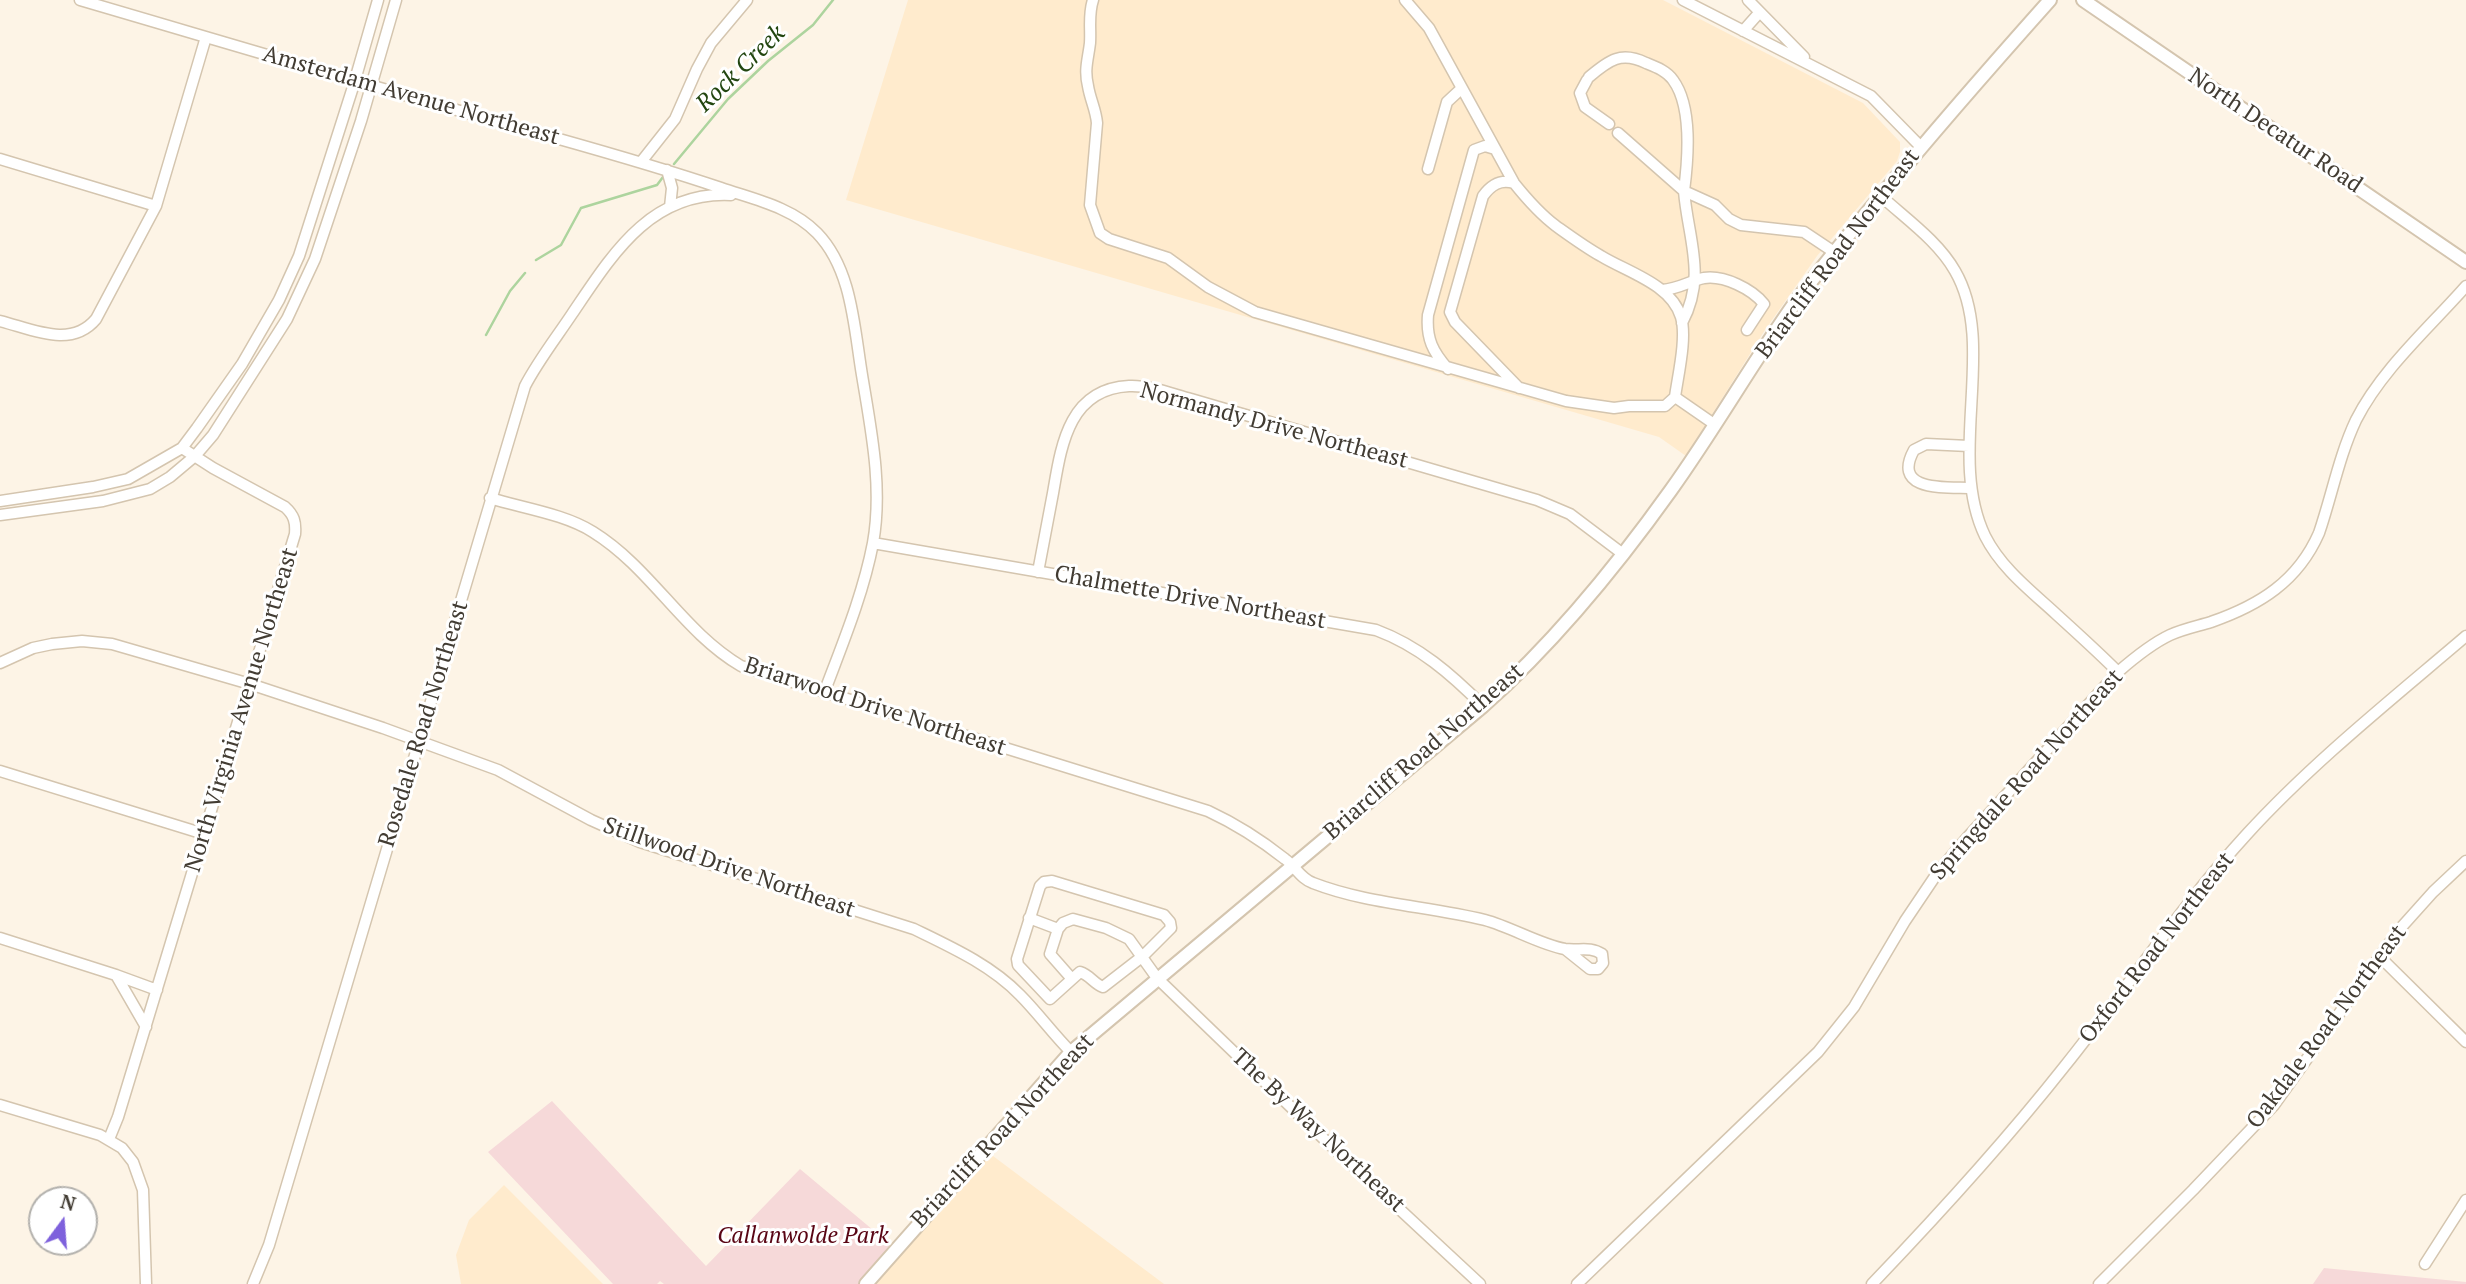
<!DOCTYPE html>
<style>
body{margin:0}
#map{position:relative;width:2466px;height:1284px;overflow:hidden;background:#fdf4e6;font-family:"PT Serif",serif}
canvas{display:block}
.north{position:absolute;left:28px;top:1186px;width:70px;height:70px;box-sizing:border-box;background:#fff;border:2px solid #b3b1ad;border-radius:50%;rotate:16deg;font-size:19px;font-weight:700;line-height:28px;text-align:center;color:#423c33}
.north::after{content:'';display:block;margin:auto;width:24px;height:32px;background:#7e61dc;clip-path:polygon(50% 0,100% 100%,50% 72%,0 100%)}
</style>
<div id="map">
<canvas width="2466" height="1284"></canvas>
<div class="north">N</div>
</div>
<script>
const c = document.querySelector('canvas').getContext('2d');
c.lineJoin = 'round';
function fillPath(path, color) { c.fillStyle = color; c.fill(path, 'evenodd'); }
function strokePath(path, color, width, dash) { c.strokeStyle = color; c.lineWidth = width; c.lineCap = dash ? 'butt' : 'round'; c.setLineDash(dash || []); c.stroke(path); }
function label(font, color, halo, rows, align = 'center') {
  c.font = font + ' "PT Serif",serif'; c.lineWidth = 6; c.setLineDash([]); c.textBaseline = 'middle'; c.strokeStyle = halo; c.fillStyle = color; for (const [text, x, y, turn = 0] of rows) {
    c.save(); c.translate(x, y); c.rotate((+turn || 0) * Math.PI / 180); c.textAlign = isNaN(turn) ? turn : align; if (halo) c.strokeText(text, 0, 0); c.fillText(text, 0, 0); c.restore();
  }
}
fillPath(new Path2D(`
 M 908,0 L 1663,0 L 1863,103 L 1900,142 L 1900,152 L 1897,161 L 1817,256 L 1765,330 L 1686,456 L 1659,437 L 846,200 Z
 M 985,1150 L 1164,1284 L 867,1284 Z
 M 504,1185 L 603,1284 L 461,1284 L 456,1255 L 469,1220 Z`), '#ffebcd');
fillPath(new Path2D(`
 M 552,1101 L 706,1266 L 800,1169 L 897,1250 L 867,1284 L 664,1284 L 660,1281 L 657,1284 L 613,1284 L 488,1152 Z
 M 2324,1268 L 2466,1282 L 2466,1284 L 2313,1284 Z`), '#f6d9d9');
strokePath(new Path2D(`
 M 674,164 L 728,99 L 768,61 L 813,25 L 833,0
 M 536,260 L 561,245 L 581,208 L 657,185 L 663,177
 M 486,335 L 510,291 L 525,273`), '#add49e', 2.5);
const minor = new Path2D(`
 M 80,0 C 237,46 394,93 552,137 C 609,153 665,169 721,188 C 753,199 792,207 817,233 C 852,269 854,327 862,375 C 871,430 883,487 873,543 C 863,595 842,645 824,693
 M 1093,0 C 1088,15 1091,28 1090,43 C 1088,60 1084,69 1088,86 C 1090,99 1096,110 1097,123 L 1090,205 L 1100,233 L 1109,239 L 1168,258 L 1208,287 L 1255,312 L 1566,401 L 1614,408 L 1629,406 L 1665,406 L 1675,397
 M 1405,0 L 1429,28 L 1514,183 C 1526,198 1540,214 1556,226 C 1570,236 1585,247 1601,256 C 1627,272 1671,284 1681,317 C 1687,338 1678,375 1675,397 L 1714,424
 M 1683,0 L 1871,96 L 1920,146
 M 1748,0 L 1804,57
 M 1743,31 L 1759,13
 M 1589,77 C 1609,60 1621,51 1646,63 C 1656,67 1667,71 1673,80 C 1693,107 1688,160 1684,191 L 1618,133
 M 1587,80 L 1580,93 L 1585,107 L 1609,124
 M 0,159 L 156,206
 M 641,162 L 675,119 L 697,69 L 711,43 L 747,0
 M 1428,169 L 1447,102 L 1461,89
 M 667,170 L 672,188 L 670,207
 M 1514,183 C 1500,179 1491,185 1483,196 L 1450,312 L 1455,322 L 1519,388
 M 1881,196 C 1906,219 1938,241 1955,271 C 1998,345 1946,455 1985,536 C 2001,568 2031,591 2056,614 C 2077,633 2098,652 2118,672
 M 1662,290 C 1679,289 1689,281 1704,278 C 1724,275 1752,289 1764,304 L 1747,330
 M 0,321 C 32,329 71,349 96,319 L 156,206 L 206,37
 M 1682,323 C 1707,276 1688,239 1684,191 L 1715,205 L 1729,219 L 1741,225 L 1804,232 L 1834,252
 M 1448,369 C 1433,352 1426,339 1428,315 L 1474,150 L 1485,146 L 1495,149
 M 1969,446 L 1926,444 L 1914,450 C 1891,492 1946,487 1970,488
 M 490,498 C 522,508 565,514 593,532 C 651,568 683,632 741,666 L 1208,811 C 1236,824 1261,840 1285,859 C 1295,866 1301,879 1313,883 C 1367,904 1428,906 1485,920 C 1511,927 1541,945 1565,949 C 1579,951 1590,946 1602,954 L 1603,963 L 1598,969 L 1590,969 L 1565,949
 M 0,501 L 93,487 L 128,479 L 182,448 L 197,428 L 242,364 L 279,300 L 299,256 L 353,87 L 378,0
 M 0,515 L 103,501 L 150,489 L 170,477 L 195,456 L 213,435 L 287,319 L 315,259 L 361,121 L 396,0
 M 873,543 L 1376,630 C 1419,646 1451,674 1483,706
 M 1038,572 C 1043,546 1048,519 1053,493 C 1061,447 1068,389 1129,386 C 1149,385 1172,394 1191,399 L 1537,500 L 1570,514 L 1623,554
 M 0,663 L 33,648 L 52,644 L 82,641 L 112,644 L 250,684 L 383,728 L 498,770 L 591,820 L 640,842 L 914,929 C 951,947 991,965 1020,995 C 1038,1013 1053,1034 1071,1052
 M 0,771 L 204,834
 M 1052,881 L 1164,915 L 1170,922 L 1171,928 L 1143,956 L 1103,987 C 1094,984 1090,975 1080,972 L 1050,999 L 1018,965 L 1017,959 L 1040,886 L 1044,882 Z
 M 1029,918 L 1058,929
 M 0,938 L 116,975 L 146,1027
 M 2379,956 L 2466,1042
 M 116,975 L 157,990
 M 1072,979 L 1050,954 L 1058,929 L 1063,923 L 1073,919 L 1106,928 L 1129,939 L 1157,978 L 1324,1139 L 1480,1284
 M 0,1105 L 100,1135 L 122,1148 L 133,1162 L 143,1190 L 146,1284
 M 109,1139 L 118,1117 L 295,534 C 296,522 294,515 285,507 L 213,468 L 182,448
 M 2425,1264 L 2466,1200
 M 253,1284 L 269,1245 L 525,386 C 538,361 556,338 572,314 C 612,255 650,191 731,195
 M 1577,1284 L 1818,1052 L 1854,1007 L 1905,921 L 1938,872 L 1966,839 L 2118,672 C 2134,658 2151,644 2170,635 C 2183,629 2198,626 2211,622 C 2260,605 2298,581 2319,533 C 2332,495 2339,456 2356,420 C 2382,369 2429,328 2466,286
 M 1872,1284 C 1939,1214 2004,1143 2064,1067 C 2126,990 2180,907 2247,834 C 2313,762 2391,700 2466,636
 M 2099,1284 L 2193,1190 L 2274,1105 L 2398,931 L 2433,892 L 2466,861`);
const major = new Path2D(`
 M 2083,0 L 2466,262
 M 866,1284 L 1071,1052 L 1483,706 C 1554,643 1616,567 1671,490 C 1714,430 1751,365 1794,304 C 1821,267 1851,232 1880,197 C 1935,130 1992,65 2050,0`);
strokePath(minor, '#d4c5af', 13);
strokePath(major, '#d4c5af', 16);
strokePath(minor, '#fff', 10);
strokePath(major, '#fff', 12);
label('23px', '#423c33', '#fff', [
 ["Amsterdam Avenue Northeast",411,96,16],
 ["North Decatur Road",2275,131,34],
 ["Briarcliff Road Northeast",1838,254,-53],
 ["Normandy Drive Northeast",1274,426,15],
 ["Chalmette Drive Northeast",1190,598,10],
 ["Briarwood Drive Northeast",875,707,18],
 ["North Virginia Avenue Northeast",242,710,-73],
 ["Rosedale Road Northeast",424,724,-73],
 ["Briarcliff Road Northeast",1424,752,-41],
 ["Springdale Road Northeast",2027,775,-48],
 ["Stillwood Drive Northeast",729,868,19],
 ["Oxford Road Northeast",2157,948,-52],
 ["Oakdale Road Northeast",2327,1027,-53],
 ["Briarcliff Road Northeast",1003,1131,-47],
 ["The By Way Northeast",1318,1131,43]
]);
label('italic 23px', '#590514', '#fff', [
 ["Callanwolde Park",803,1236]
]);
label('italic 24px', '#224610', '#fff', [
 ["Rock Creek",741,69,-44]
]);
</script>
